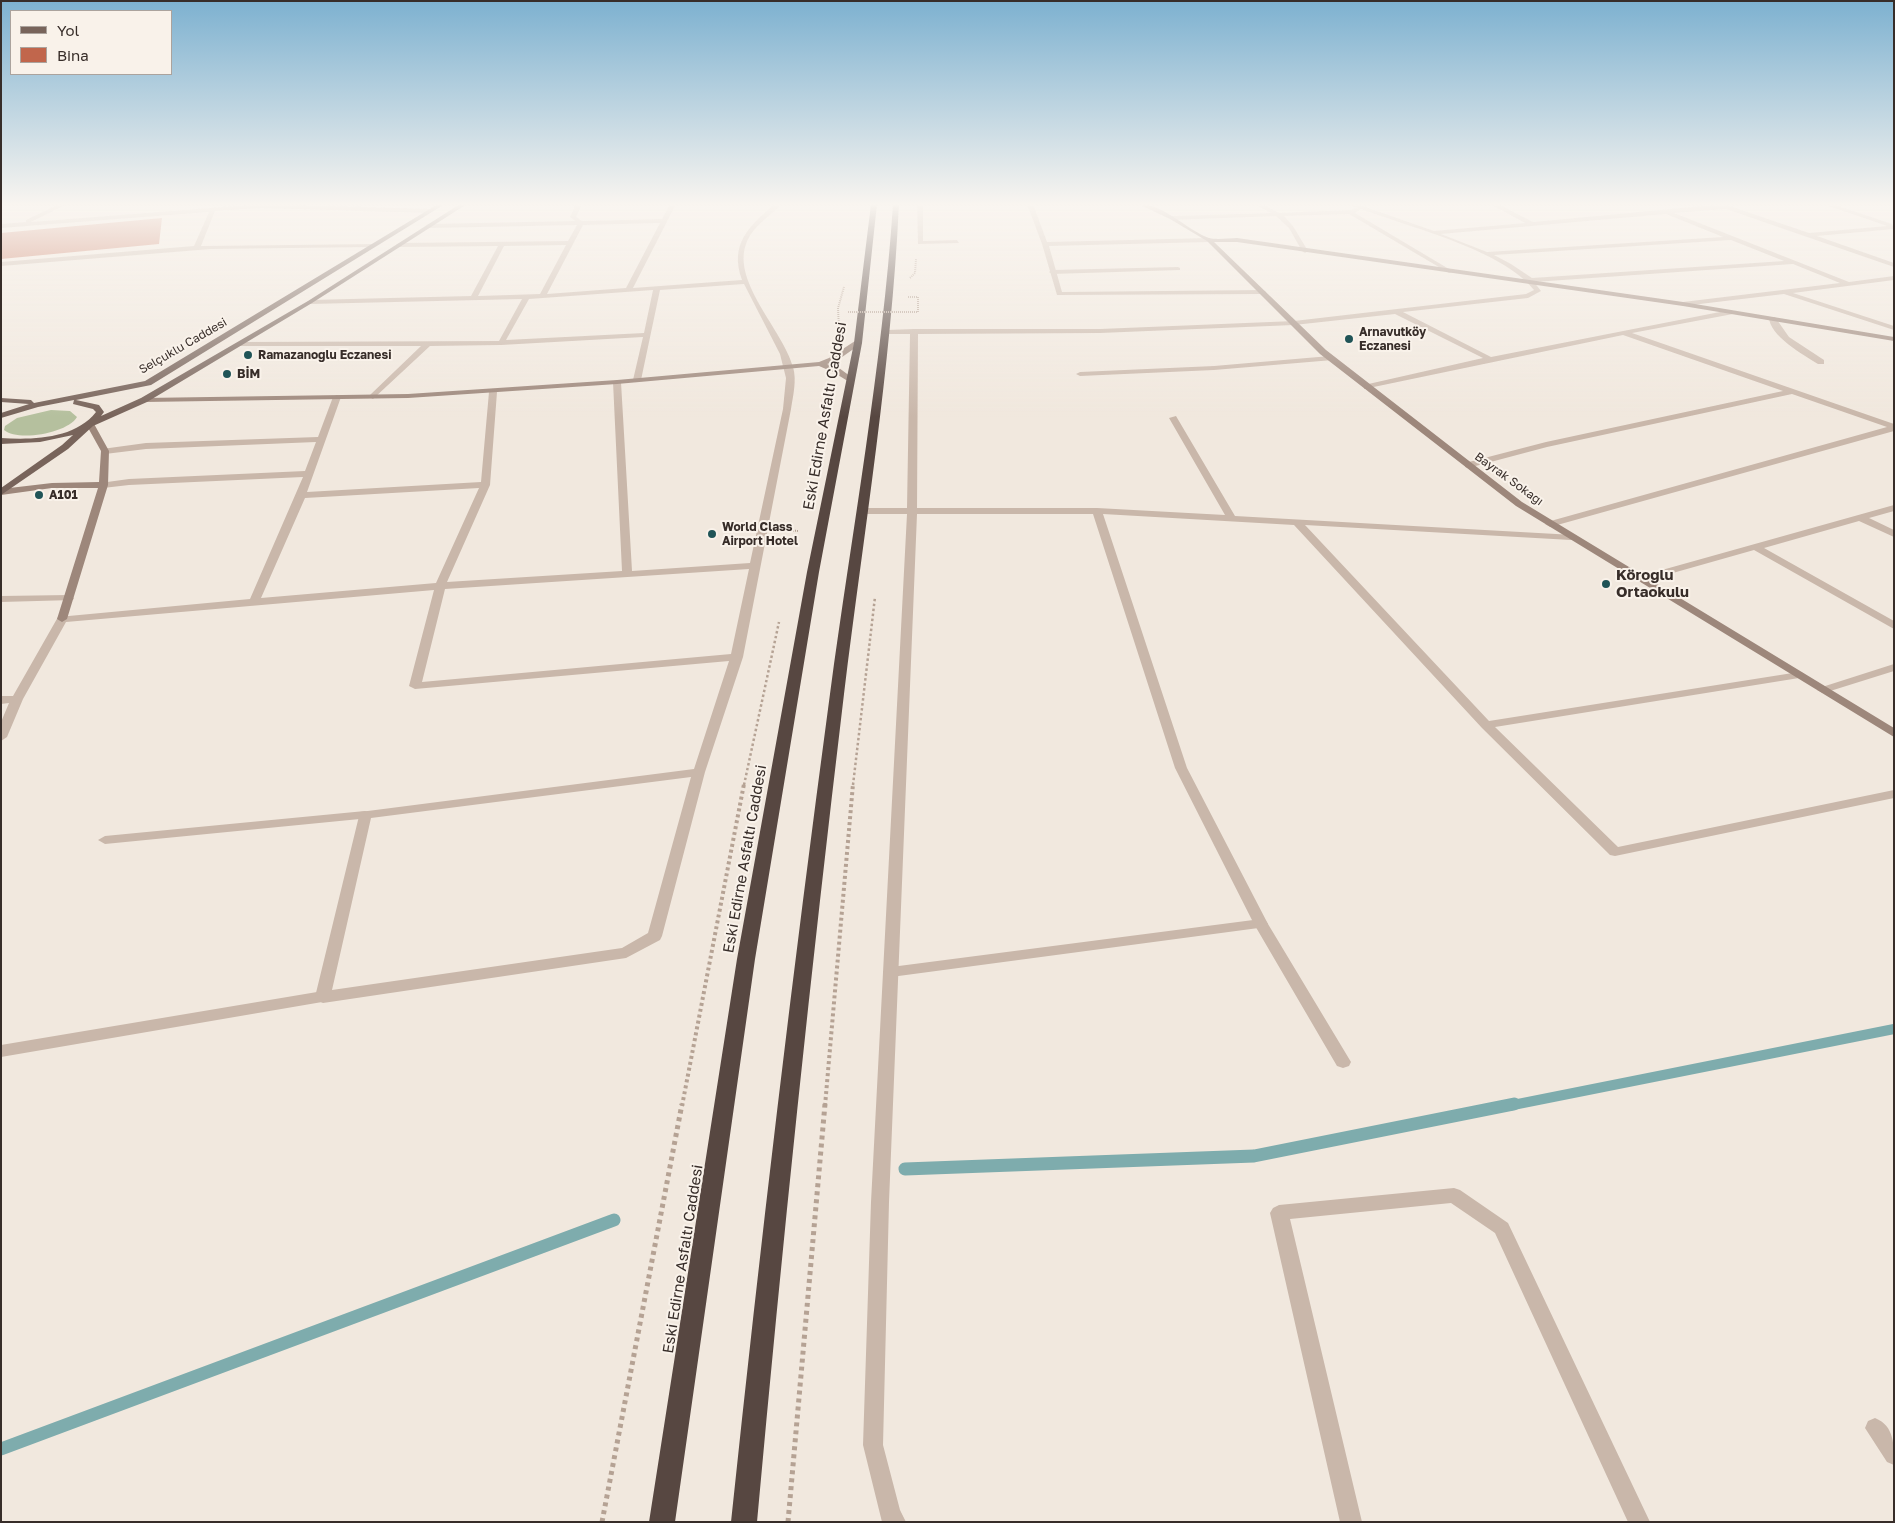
<!DOCTYPE html>
<meta charset="utf-8">
<style>
body{margin:0}
#map{position:relative;width:1895px;height:1523px;overflow:hidden;background:#f1e8de;font-family:"Golos Text",sans-serif}
canvas{display:block}
.frame{position:absolute;inset:0;border:2px solid #372d29;pointer-events:none}
.legend{position:absolute;left:10px;top:10px;width:162px;height:65px;box-sizing:border-box;background:#f9f2ea;border:1px solid #aba39d;margin:0;padding:6px 9px;list-style:none;font-size:15px;color:#372d29}
.legend li{display:flex;align-items:center;gap:10px;height:25px}
.legend b{width:25px;border:1px solid #aba39d}
</style>
<div id="map">
<canvas width="1895" height="1523"></canvas>
<div class="frame"></div>
<ul class="legend">
<li><b style="height:6px;background:#78645b"></b>Yol</li>
<li><b style="height:14px;background:#c1664c"></b>Bina</li>
</ul>
</div>
<script>
const c = document.querySelector('canvas').getContext('2d');
c.lineJoin = 'round';
function fillPath(path, color) { c.fillStyle = color; c.fill(path, 'evenodd'); }
function strokePath(path, color, width, dash) { c.strokeStyle = color; c.lineWidth = width; c.lineCap = dash ? 'butt' : 'round'; c.setLineDash(dash || []); c.stroke(path); }
function label(font, color, halo, rows, align = 'center') {
  c.font = font + ' "Golos Text",sans-serif'; c.lineWidth = 4; c.setLineDash([]); c.textBaseline = 'middle'; c.strokeStyle = halo; c.fillStyle = color; for (const [text, x, y, turn = 0] of rows) {
    c.save(); c.translate(x, y); c.rotate((+turn || 0) * Math.PI / 180); c.textAlign = isNaN(turn) ? turn : align; if (halo) c.strokeText(text, 0, 0); c.fillText(text, 0, 0); c.restore();
  }
}
fillPath(new Path2D(`
 M 51,410 L 70,411 L 77,417 C 68,433 18,442 4,430 L 5,426 L 17,418 Z`), '#b5c09e');
strokePath(new Path2D(`
 M 1508,1106 L 1894,1029`), '#7eacad', 10);
strokePath(new Path2D(`
 M 905,1169 L 1254,1156 L 1514,1104
 M 1,1449 L 614,1220`), '#7eacad', 13);
fillPath(new Path2D(`
 M 162,218 L 159,244 L 1,259 L 1,233 Z`), '#c1664c');
strokePath(new Path2D(`
 M 910,278 L 915,273 L 916,259
 M 908,297 L 918,297 L 918,312
 M 839,329 L 838,308 L 844,287
 M 783,530 L 799,531`), '#b5a294', 2, [1, 1]);
strokePath(new Path2D(`
 M 744,785 L 779,622
 M 853,785 L 875,597`), '#b5a294', 2.5, [2.5, 2.5]);
strokePath(new Path2D(`
 M 682,1106 L 744,784
 M 825,1106 L 853,784`), '#b5a294', 4, [3, 3]);
strokePath(new Path2D(`
 M 602,1522 L 682,1104
 M 788,1522 L 825,1104`), '#b5a294', 5, [4, 4]);
fillPath(new Path2D(`
 M 1178,267 L 1180,268 L 1180,270 L 1052,274 L 1049,272 L 1052,270 Z
 M 365,811 L 370,812 L 372,815 L 370,818 L 105,844 L 98,840 L 105,836 Z
 M 1261,919 L 1266,921 L 1268,924 L 1266,927 L 891,977 L 886,976 L 883,972 L 886,968 L 891,967 Z
 M 323,991 L 328,993 L 331,997 L 328,1001 L 1,1057 L 1,1045 Z`), '#c9b7aa');
fillPath(new Path2D(`
 M 59,204 L 67,204 L 31,222 L 261,204 L 430,209 L 433,211 L 430,213 L 261,208 L 215,211 L 201,246 L 376,244 L 374,247 L 211,249 L 1,266 L 1,262 L 194,246 L 209,212 L 1,228 L 1,224 L 26,222 L 26,220 Z
 M 576,204 L 582,204 L 576,217 L 582,221 L 662,219 L 670,204 L 676,204 L 633,288 L 742,280 C 729,244 749,226 775,204 L 782,204 C 770,216 752,227 746,244 C 732,283 783,330 793,367 C 797,380 793,396 791,409 L 743,657 L 705,772 L 662,936 L 660,940 L 626,958 L 323,1003 L 318,1001 L 315,997 L 360,812 L 694,769 L 729,661 L 415,689 L 409,686 L 434,590 L 66,622 L 23,699 L 7,737 L 1,741 L 1,722 L 9,703 L 1,704 L 1,696 L 13,696 L 58,617 L 250,599 L 303,477 L 129,485 L 103,488 L 98,485 L 100,483 L 129,479 L 305,471 L 316,442 L 146,449 L 105,454 L 102,453 L 102,449 L 146,443 L 318,437 L 333,397 L 337,395 L 341,397 L 307,492 L 481,482 L 489,392 L 493,390 L 497,392 L 490,485 L 447,582 L 622,571 L 613,382 L 617,380 L 621,382 L 632,571 L 750,563 L 783,409 L 786,378 L 780,354 L 744,284 L 660,290 L 641,380 L 637,382 L 633,380 L 643,337 L 501,345 L 430,346 L 373,399 L 369,397 L 370,395 L 421,346 L 239,346 L 235,344 L 239,342 L 499,341 L 522,299 L 310,304 L 307,302 L 310,300 L 471,296 L 498,246 L 399,247 L 396,245 L 399,243 L 568,241 L 577,225 L 428,228 L 425,226 L 428,224 L 575,221 L 570,217 ZM 660,223 L 626,288 L 547,294 L 583,225 ZM 566,245 L 540,294 L 478,296 L 504,246 ZM 653,290 L 644,333 L 506,340 L 529,299 ZM 479,488 L 436,583 L 261,598 L 305,498 ZM 749,569 L 731,654 L 422,682 L 445,589 ZM 691,777 L 648,933 L 622,948 L 332,990 L 371,818 Z
 M 917,204 L 923,204 L 923,241 L 957,240 L 959,243 L 918,244 Z
 M 1027,204 L 1033,204 L 1047,242 L 1209,238 L 1212,240 L 1209,242 L 1049,246 L 1062,292 L 1263,290 L 1266,292 L 1263,294 L 1057,295 L 1042,244 Z
 M 1254,204 L 1262,204 L 1279,213 L 1350,210 L 1358,208 L 1348,204 L 1357,204 L 1434,231 L 1525,223 L 1490,204 L 1498,204 L 1533,222 L 1724,204 L 1809,233 L 1887,226 L 1823,204 L 1832,204 L 1892,224 L 1894,229 L 1817,236 L 1894,263 L 1894,267 L 1726,209 L 1674,213 L 1849,282 L 1894,276 L 1894,280 L 1793,293 L 1894,326 L 1894,330 L 1784,294 L 1683,306 L 1680,304 L 1683,302 L 1840,283 L 1793,264 L 1534,282 L 1541,291 L 1528,298 L 1403,312 L 1491,357 L 1730,310 L 1734,312 L 1733,314 L 1632,333 L 1894,424 L 1894,431 L 1550,527 L 1545,524 L 1547,522 L 1887,427 L 1792,394 L 1547,447 L 1468,468 L 1465,467 L 1465,463 L 1546,442 L 1783,391 L 1623,335 L 1364,389 L 1364,385 L 1483,358 L 1395,314 L 1294,325 L 1100,333 L 918,334 L 917,508 L 1097,508 L 1225,515 L 1169,418 L 1176,416 L 1235,516 L 1574,535 L 1574,539 L 1571,540 L 1305,525 L 1489,721 L 1799,672 L 1803,673 L 1805,675 L 1799,678 L 1495,727 L 1618,847 L 1894,790 L 1894,798 L 1615,856 L 1610,855 L 1482,728 L 1294,525 L 1103,514 L 1187,768 L 1268,924 L 1351,1062 L 1349,1066 L 1343,1068 L 1337,1066 L 1254,924 L 1175,768 L 1093,514 L 917,514 L 889,1202 L 883,1445 L 900,1510 L 906,1522 L 882,1522 L 863,1445 L 871,1202 L 907,514 L 863,514 L 858,511 L 863,508 L 907,508 L 910,334 L 887,334 L 883,332 L 887,330 L 914,329 L 1100,329 L 1294,321 L 1526,294 L 1534,290 C 1503,250 1409,227 1361,209 L 1355,213 L 1454,272 L 1449,273 L 1349,214 L 1284,216 L 1293,226 L 1308,251 L 1305,253 L 1302,251 L 1289,228 L 1276,216 L 1172,220 L 1169,218 L 1172,216 L 1271,213 ZM 1666,214 L 1723,237 L 1487,252 L 1441,234 ZM 1731,240 L 1784,261 L 1532,278 L 1511,264 L 1494,255 Z
 M 1769,317 L 1775,317 L 1789,337 L 1824,360 L 1824,364 L 1818,364 C 1804,355 1769,336 1769,317 Z
 M 1330,356 L 1333,356 L 1333,360 L 1214,370 L 1080,376 L 1076,374 L 1080,372 L 1214,366 Z
 M 1894,505 L 1894,511 L 1869,518 L 1894,530 L 1894,537 L 1859,521 L 1764,548 L 1894,621 L 1894,629 L 1754,550 L 1641,582 L 1636,579 L 1637,577 Z
 M 69,595 L 74,598 L 73,600 L 1,602 L 1,596 Z
 M 1894,664 L 1894,671 L 1827,692 L 1823,693 L 1817,690 L 1819,688 Z
 M 1454,1188 L 1460,1190 L 1508,1223 L 1650,1522 L 1628,1522 L 1495,1233 L 1451,1203 L 1290,1219 L 1362,1522 L 1340,1522 L 1270,1213 L 1273,1208 L 1279,1205 Z
 M 1875,1418 C 1895,1426 1894,1446 1894,1465 L 1887,1462 L 1865,1428 L 1868,1421 Z`), '#c9b7aa');
fillPath(new Path2D(`
 M 1138,204 C 1165,204 1185,229 1209,238 C 1217,240 1229,238 1237,238 L 1683,302 L 1894,337 L 1894,341 L 1683,306 L 1237,242 L 1214,242 L 1326,350 L 1522,502 L 1894,728 L 1894,737 L 1516,506 L 1320,354 L 1207,241 L 1170,219 Z
 M 855,341 L 862,343 L 835,362 L 827,364 L 839,368 L 854,379 L 854,383 L 851,383 L 833,372 L 819,366 L 617,384 L 408,398 L 144,402 L 140,400 L 144,398 L 408,394 L 617,380 L 819,362 L 829,358 Z
 M 87,422 L 93,422 L 109,451 L 108,485 L 67,619 L 62,622 L 57,619 L 98,488 L 52,488 L 1,495 L 1,489 L 52,483 L 99,482 L 101,451 L 86,424 Z`), '#9d877b');
fillPath(new Path2D(`
 M 438,204 L 445,204 L 151,385 L 76,400 L 99,405 L 104,412 L 101,416 L 141,398 L 308,301 L 460,204 L 467,204 L 312,303 L 147,402 L 93,426 L 68,449 L 1,495 L 1,488 L 62,445 L 73,435 L 40,442 L 1,444 L 1,438 C 33,440 75,439 96,412 L 93,409 L 73,404 L 74,400 L 38,407 L 1,418 L 1,413 L 29,404 L 1,402 L 1,398 L 31,400 L 34,403 L 145,381 Z`), '#78645b');
fillPath(new Path2D(`
 M 871,204 L 877,204 L 862,343 L 819,572 L 755,959 L 675,1522 L 649,1522 L 737,959 L 807,572 L 854,343 Z
 M 893,204 L 899,204 C 891,369 864,530 844,694 C 811,969 782,1245 757,1522 L 731,1522 C 760,1245 793,969 830,694 C 852,530 882,369 893,204 Z`), '#574741');
strokePath(new Path2D(`
 M 848,312 L 918,312`), '#b5a294', 2, [1, 1]);
const sky = c.createLinearGradient(0, 0, 0, 417);
sky.addColorStop(0, '#7db1d0');
sky.addColorStop(0.49, '#f9f5f0');
sky.addColorStop(1, '#f9f5f000');
c.fillStyle = sky;
c.fillRect(0, 0, 1895, 417);
for (const [x, y, r, color] of [
 [1349,339,5,"#205457"],
 [248,355,5,"#205457"],
 [227,374,5,"#205457"],
 [39,495,5,"#205457"],
 [712,534,5,"#205457"],
 [1606,584,5,"#205457"]
]) { const dot = new Path2D(); dot.arc(x, y, r, 0, 2 * Math.PI); c.fillStyle = color; c.fill(dot); strokePath(dot, '#f9f2ea', 2); }
label('bold 12px', '#372d29', '#f9f2ea', [
 ["Arnavutköy",1359,332],
 ["Eczanesi",1359,346],
 ["Ramazanoğlu Eczanesi",258,355],
 ["BİM",237,374],
 ["A101",49,495],
 ["World Class",722,527],
 ["Airport Hotel",722,541]
], 'left');
label('12px', '#372d29', '#f9f2ea', [
 ["Selçuklu Caddesi",183,346,-30],
 ["Bayrak Sokağı",1509,479,36]
]);
label('15px', '#372d29', '#f9f2ea', [
 ["Eski Edirne Asfaltı Caddesi",825,416,-80],
 ["Eski Edirne Asfaltı Caddesi",745,859,-80],
 ["Eski Edirne Asfaltı Caddesi",683,1259,-81]
]);
label('bold 15px', '#372d29', '#f9f2ea', [
 ["Köroğlu",1616,575],
 ["Ortaokulu",1616,592]
], 'left');
</script>
